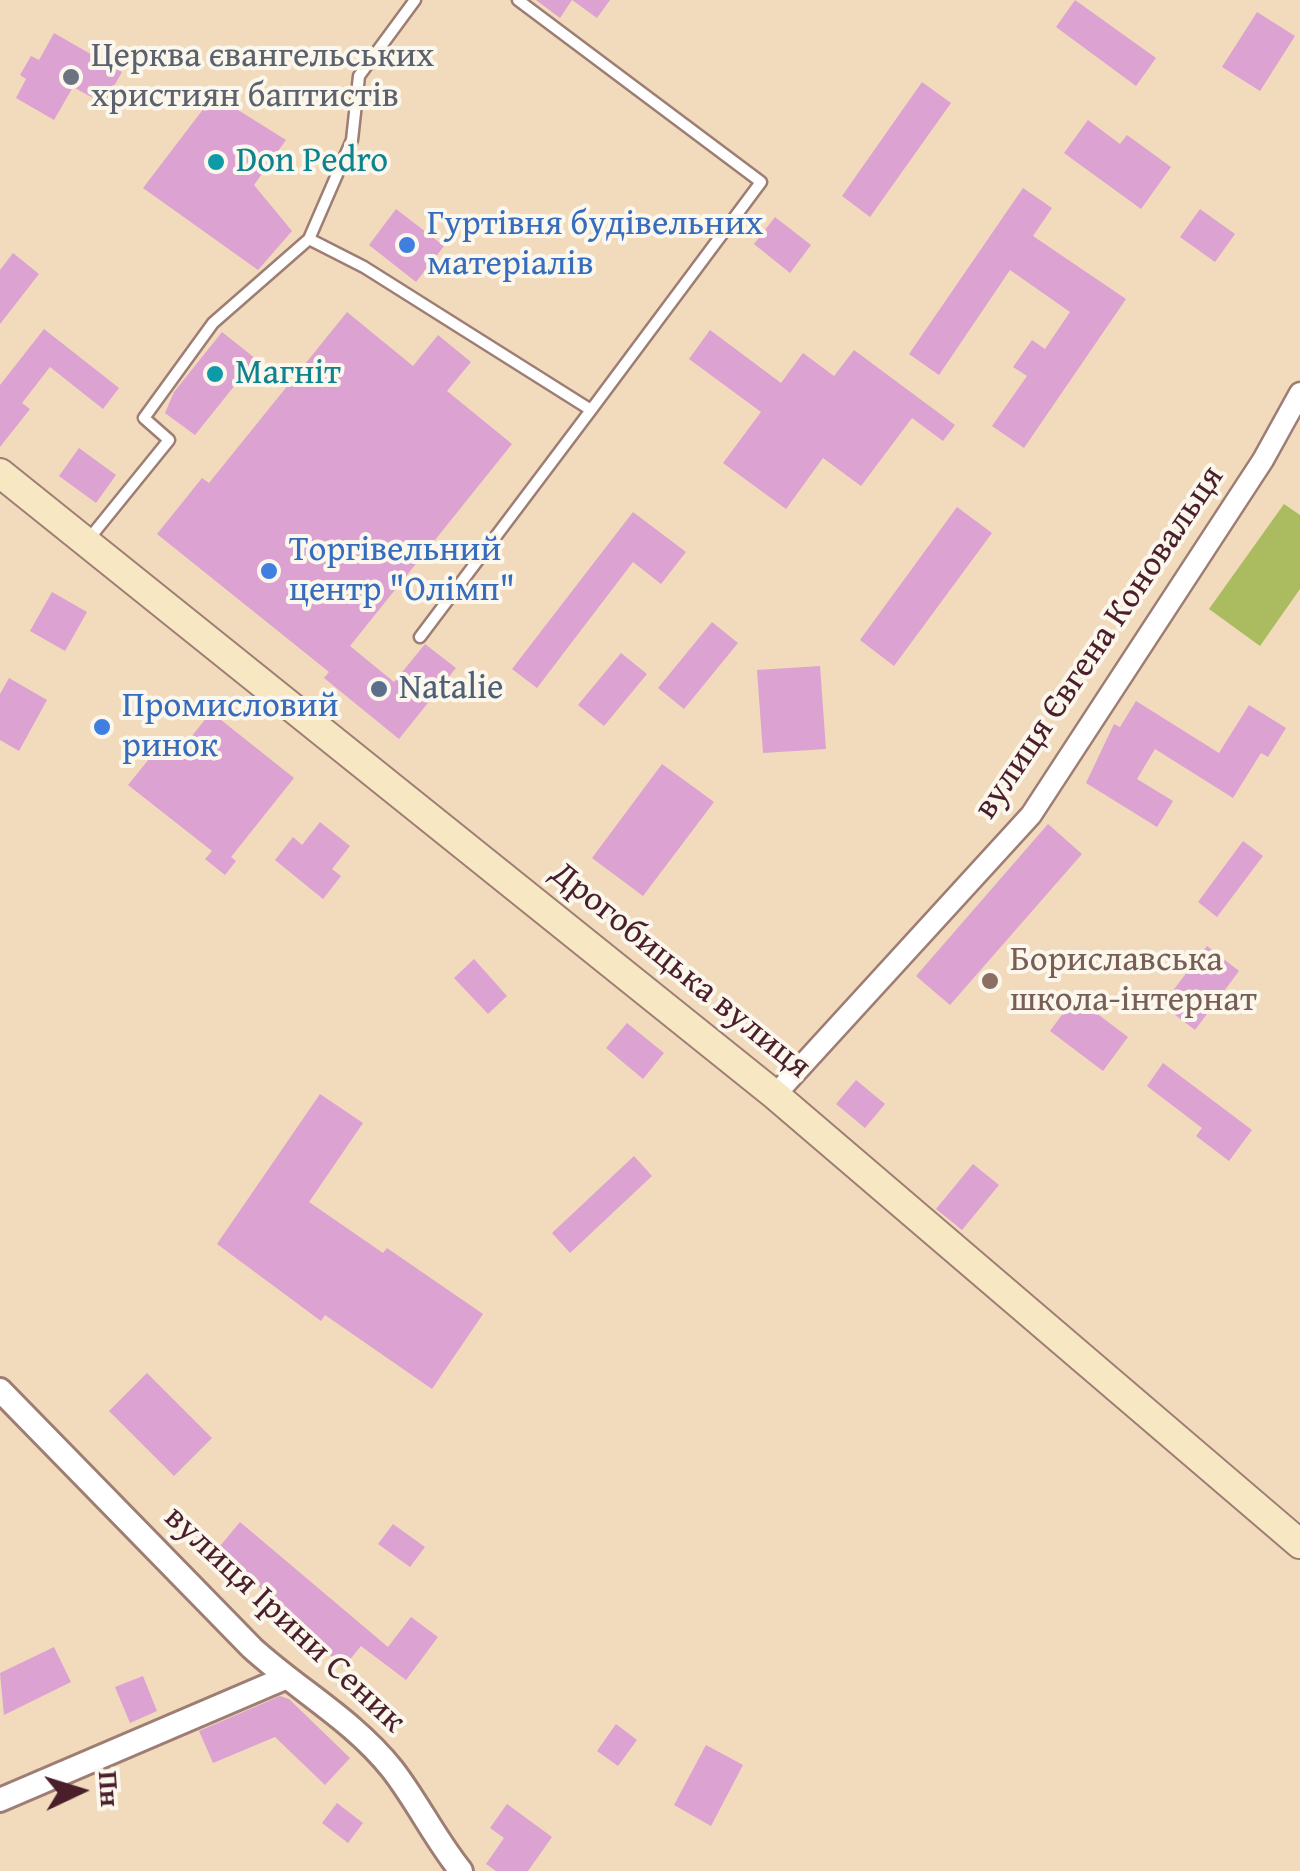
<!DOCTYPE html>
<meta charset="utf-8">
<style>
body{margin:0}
#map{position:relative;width:1300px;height:1871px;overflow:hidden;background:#f1dbbc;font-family:"Gentium Book Plus",serif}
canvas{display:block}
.north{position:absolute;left:30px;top:1741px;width:100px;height:100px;-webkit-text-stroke:8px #fbf7ec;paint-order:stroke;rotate:86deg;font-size:28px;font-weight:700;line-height:40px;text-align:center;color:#4a1f2b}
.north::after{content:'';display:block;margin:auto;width:35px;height:45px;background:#4a1f2b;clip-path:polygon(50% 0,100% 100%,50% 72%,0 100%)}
</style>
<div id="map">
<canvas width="1300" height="1871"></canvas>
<div class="north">Пн</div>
</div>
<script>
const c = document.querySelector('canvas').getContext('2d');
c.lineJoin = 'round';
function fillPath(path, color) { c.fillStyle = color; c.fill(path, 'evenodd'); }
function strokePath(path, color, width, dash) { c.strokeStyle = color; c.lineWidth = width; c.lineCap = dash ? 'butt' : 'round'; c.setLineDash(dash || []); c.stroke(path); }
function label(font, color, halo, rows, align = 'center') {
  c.font = font + ' "Gentium Book Plus",serif'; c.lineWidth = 8; c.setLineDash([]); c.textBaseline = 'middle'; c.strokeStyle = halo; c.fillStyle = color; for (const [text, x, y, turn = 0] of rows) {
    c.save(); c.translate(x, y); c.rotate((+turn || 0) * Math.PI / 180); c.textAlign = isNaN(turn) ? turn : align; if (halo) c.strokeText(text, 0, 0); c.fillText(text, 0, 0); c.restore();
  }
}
fillPath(new Path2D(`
 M 1284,504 L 1300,515 L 1300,589 L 1260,646 L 1209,609 Z`), '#aabc5f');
fillPath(new Path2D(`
 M 536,0 L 610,0 L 597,18 L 572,0 L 560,18 Z
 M 1075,0 L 1156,58 L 1136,86 L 1056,27 Z
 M 1257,12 L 1295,36 L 1260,91 L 1222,67 Z
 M 54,33 L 122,72 L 104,104 L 73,87 L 54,120 L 16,98 L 26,79 L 20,75 L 31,56 L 39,60 Z
 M 922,82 L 951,103 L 870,217 L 842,196 Z
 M 214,95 L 286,140 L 254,185 L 292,231 L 258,270 L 143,188 Z
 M 1088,120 L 1120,144 L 1127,135 L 1171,167 L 1141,209 L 1064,153 Z
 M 1023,188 L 1052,208 L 1033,236 L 1126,299 L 1024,448 L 992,426 L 1027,376 L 1013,367 L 1032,340 L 1045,349 L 1070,312 L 1010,270 L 939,375 L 909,354 Z
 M 396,209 L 444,246 L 416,282 L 369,245 Z
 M 1200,209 L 1235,234 L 1215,262 L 1180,237 Z
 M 775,217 L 811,245 L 790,273 L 754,244 Z
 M 13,253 L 39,274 L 0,324 L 0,270 Z
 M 347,312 L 413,366 L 438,335 L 471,362 L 447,391 L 512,444 L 350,646 L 394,682 L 425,644 L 456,668 L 399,739 L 324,678 L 329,672 L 157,534 L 202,478 L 209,483 Z
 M 44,329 L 119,388 L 103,409 L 50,367 L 22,403 L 30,409 L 0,447 L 0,385 Z
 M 710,330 L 781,383 L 803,353 L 834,376 L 854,350 L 955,425 L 943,441 L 912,418 L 861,486 L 823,458 L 786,509 L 723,463 L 761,412 L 689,359 Z
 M 222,332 L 256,359 L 195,435 L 165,413 L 174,392 Z
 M 79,448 L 116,475 L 96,503 L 59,476 Z
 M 957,507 L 992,533 L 894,666 L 860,640 Z
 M 633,512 L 686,552 L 661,584 L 633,562 L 537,688 L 512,669 Z
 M 52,592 L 87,612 L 65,651 L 30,631 Z
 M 712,622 L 738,643 L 684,709 L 658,688 Z
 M 621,653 L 647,674 L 604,726 L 578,705 Z
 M 820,666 L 826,749 L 763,753 L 757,670 Z
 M 9,678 L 47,700 L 19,751 L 0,740 L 0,694 Z
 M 1136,701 L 1219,753 L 1249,705 L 1286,728 L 1268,757 L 1261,753 L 1233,798 L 1155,749 L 1137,779 L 1173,801 L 1157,827 L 1086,783 L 1114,724 L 1120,727 Z
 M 211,712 L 294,778 L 231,857 L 236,861 L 225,875 L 205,859 L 212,851 L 128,785 L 161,744 L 176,756 Z
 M 662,764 L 714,802 L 643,896 L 592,858 Z
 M 320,822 L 350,846 L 332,869 L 341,876 L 323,899 L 275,860 L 293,837 L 302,845 Z
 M 1048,824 L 1082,854 L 950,1005 L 916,976 Z
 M 1243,841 L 1263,856 L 1217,917 L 1198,902 Z
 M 1207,946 L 1239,971 L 1195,1030 L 1162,1005 Z
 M 474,959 L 507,996 L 488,1014 L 454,978 Z
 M 1075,997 L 1128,1037 L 1103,1071 L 1050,1031 Z
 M 627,1023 L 664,1053 L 643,1079 L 606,1048 Z
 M 1163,1063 L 1252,1130 L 1229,1161 L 1196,1136 L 1202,1128 L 1147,1086 Z
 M 856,1080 L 885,1104 L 865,1128 L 836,1104 Z
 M 320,1094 L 363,1123 L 309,1202 L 383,1253 L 387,1248 L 483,1314 L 432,1389 L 325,1315 L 321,1321 L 217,1244 Z
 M 634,1156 L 652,1176 L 570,1253 L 552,1233 Z
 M 973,1164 L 999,1185 L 962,1230 L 936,1209 Z
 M 147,1373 L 212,1438 L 174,1476 L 109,1411 Z
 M 240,1522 L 388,1647 L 411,1617 L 438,1637 L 406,1680 L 361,1646 L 344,1667 L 308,1637 L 313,1632 L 216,1551 Z
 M 393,1524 L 425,1547 L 410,1567 L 378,1544 Z
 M 54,1647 L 71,1682 L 4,1715 L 0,1673 Z
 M 143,1676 L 157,1711 L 130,1723 L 115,1687 Z
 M 280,1696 L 289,1699 L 350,1758 L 325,1785 L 275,1737 L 213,1763 L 199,1731 Z
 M 616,1724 L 637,1740 L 618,1766 L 597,1751 Z
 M 706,1745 L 743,1765 L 711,1826 L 674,1805 Z
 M 337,1803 L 363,1823 L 348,1843 L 322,1823 Z
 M 507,1804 L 552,1837 L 528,1871 L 496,1871 L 486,1864 L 504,1838 L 490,1828 Z`), '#dca2d2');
const service = new Path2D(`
 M 309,239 L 364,267 L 591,410 L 761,182 L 518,0
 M 88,540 L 169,440 L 144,418 L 213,323 L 309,239 L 352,140 L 359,76 L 415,0
 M 420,637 L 591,410`);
const minor = new Path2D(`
 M 775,1095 L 1031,815 L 1263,460 L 1300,393`);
const tertiary = new Path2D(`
 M 0,1390 L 252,1648 C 298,1690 353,1720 392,1769 C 417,1801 435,1839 461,1871
 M 0,1800 L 285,1678`);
const secondary = new Path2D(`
 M 0,473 L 775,1095 L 1300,1544`);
strokePath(service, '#9e7d74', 15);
strokePath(minor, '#9e7d74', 25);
strokePath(tertiary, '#9e7d74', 28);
strokePath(secondary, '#9e7d74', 32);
strokePath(service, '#fff', 10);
strokePath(minor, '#fff', 20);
strokePath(tertiary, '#fff', 22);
strokePath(secondary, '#f7e8c3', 28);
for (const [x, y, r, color] of [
 [71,77,10,"#6b7280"],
 [216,162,10,"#0f9aa8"],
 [407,245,10,"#3f7fe0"],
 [215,374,10,"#0f9aa8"],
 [269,571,10,"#3f7fe0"],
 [379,689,10,"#5c6f8a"],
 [102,727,10,"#3f7fe0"],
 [990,981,10,"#8d6e63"]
]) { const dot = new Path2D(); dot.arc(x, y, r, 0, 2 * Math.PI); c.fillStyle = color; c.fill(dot); strokePath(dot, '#fbf7ec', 4); }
label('35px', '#5b616d', '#fbf7ec', [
 ["Церква євангельських",91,57],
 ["християн баптистів",91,97]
], 'left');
label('35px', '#0d838f', '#fbf7ec', [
 ["Don Pedro",236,162],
 ["Магніт",235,374]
], 'left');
label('35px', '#366cbe', '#fbf7ec', [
 ["Гуртівня будівельних",427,225],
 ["матеріалів",427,265],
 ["Торгівельний",289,551],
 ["центр \"Олімп\"",289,591],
 ["Промисловий",122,707],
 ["ринок",122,747]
], 'left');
label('35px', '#4a1f2b', '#fbf7ec', [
 ["вулиця Євгена Коновальця",1100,643,-56],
 ["Дрогобицька вулиця",680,971,39],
 ["вулиця Ірини Сеник",284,1620,43]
]);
label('35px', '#4e5e75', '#fbf7ec', [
 ["Natalie",399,689]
], 'left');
label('35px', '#785e54', '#fbf7ec', [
 ["Бориславська",1010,961],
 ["школа-інтернат",1010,1001]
], 'left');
</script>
